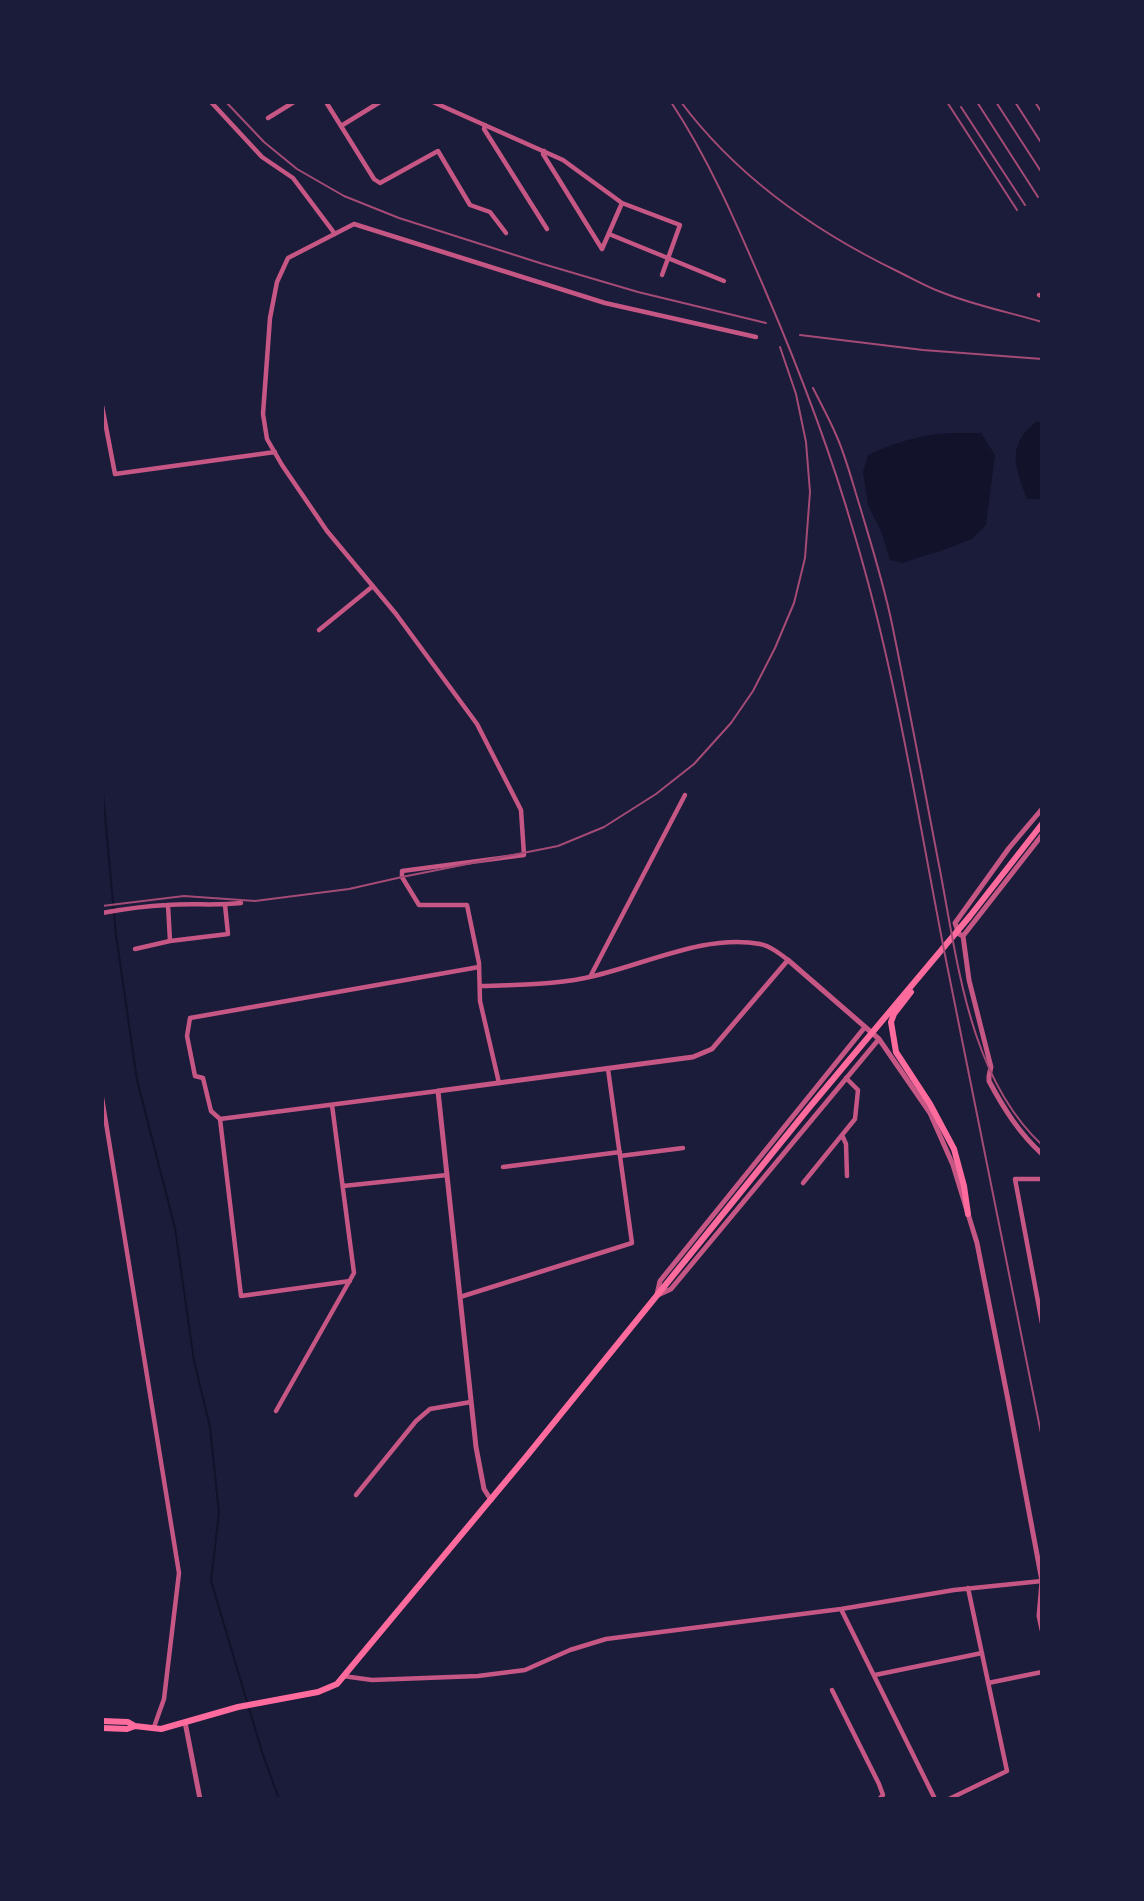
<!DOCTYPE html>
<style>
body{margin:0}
#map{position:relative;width:1144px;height:1901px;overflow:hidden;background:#1b1b3a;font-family:Lato,sans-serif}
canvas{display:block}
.frame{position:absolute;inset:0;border:104px solid #1b1b3a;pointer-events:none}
</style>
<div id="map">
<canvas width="1144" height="1901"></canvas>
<div class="frame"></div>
</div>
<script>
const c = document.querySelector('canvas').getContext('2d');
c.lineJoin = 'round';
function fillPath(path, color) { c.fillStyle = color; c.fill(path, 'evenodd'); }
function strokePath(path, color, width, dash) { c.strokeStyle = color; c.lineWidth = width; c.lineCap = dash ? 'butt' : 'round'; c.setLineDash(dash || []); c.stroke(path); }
fillPath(new Path2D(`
 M 1036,422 L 1042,422 L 1042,499 L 1027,499 C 1015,466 1006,446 1036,422 Z
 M 949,433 L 981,433 L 995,455 L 986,525 L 972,539 L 946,549 L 902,563 L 890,560 L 881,531 L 868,505 L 863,472 L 868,455 C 894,443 919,435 949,433 Z`), '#12122b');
strokePath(new Path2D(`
 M 102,783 L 116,935 L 137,1080 L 175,1228 L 194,1361 L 210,1427 L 219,1513 L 211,1581 L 262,1752 L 279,1799`), '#12122b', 2);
strokePath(new Path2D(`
 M 211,102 L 262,157 L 293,178 L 335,234
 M 326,102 L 374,179 L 380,183 L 438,151 L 470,205 L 490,212 L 506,233
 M 433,102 L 563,160 L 622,203 L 680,225 L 662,275
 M 268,118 L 294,102
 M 485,125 L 484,129 L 547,229
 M 341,126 L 380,102
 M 544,151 L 543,154 L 602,249
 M 609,234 L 724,281
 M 602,249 L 622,203
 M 1039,295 L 1042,296
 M 102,406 L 115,474 L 275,452
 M 319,630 L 373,586
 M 168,905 L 170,941
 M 102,913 C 124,909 145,906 167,905 C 192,903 216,906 241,903
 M 135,949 L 170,941 L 228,934 L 225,905
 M 590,977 L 685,795
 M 480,986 C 515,985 550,985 585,978 C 640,967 704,933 760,944 C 770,946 779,953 788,960
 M 499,1083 L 480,1001 L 479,963 L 467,905 L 419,905 L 402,877 L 402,871 L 524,855 L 521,810 L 477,724 L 396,614 L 327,531 L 282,465 L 267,439 L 263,414 L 270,318 L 277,282 L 288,258 L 354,224 L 605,303 L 756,337
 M 102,1098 L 179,1573 L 164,1699 L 154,1727
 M 220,1119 L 438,1091
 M 842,1135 L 846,1144 L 847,1176
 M 620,1156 L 683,1148
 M 503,1167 L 620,1152
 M 1042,1179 L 1015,1179 L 1042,1323
 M 803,1183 L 855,1119 L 858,1090 L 846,1078
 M 343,1186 L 447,1175
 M 350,1281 L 241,1296 L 220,1119 L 211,1111 L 203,1078 L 195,1076 L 187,1036 L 190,1018 L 479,967
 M 460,1297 L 632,1243 L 608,1069
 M 276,1411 L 354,1273 L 332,1105
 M 356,1495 L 416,1421 L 430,1409 L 471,1402
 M 841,1609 L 935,1799
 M 875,1675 L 982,1653
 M 343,1676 L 372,1680 L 478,1676 L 525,1670 L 570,1650 L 606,1639 L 841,1609 L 954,1590 L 1042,1581
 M 988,1683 L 1042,1672
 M 832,1690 L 879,1784 L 883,1795 L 879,1799
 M 949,1799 L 1007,1771 L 968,1588`), '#c65784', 4.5);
strokePath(new Path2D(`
 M 1042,809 L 1009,848 L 955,923 L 959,934 L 963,936 L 1042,835
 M 963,936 L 969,980 L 991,1067 L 989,1076 L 989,1081 C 1004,1109 1019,1133 1042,1154
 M 657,1294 L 660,1281 L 865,1027
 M 658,1295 L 671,1289 L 879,1039
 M 491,1500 L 484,1489 L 476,1447 L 438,1091 L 693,1057 L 712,1049 L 788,960 L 879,1039 L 930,1113 L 953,1165 L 977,1243 L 1008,1400 L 1042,1581 L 1039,1616 L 1042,1630
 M 185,1722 L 200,1799`), '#c65784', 5);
strokePath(new Path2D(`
 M 911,992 L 894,1014 L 891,1022 L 896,1052 L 930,1104 L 954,1149 L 964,1186 L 968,1214
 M 102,1721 L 128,1722 L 135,1726
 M 102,1728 L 127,1729 L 135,1726 L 161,1729 L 238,1707 L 318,1692 L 337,1684 L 526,1457 L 808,1109 L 970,916 L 1042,824`), '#ff6b9d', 6);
strokePath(new Path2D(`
 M 226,102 L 264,142 L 297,169 L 344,196 L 399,218 L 543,264 L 638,292 L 766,323
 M 671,102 C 710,161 737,225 765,290 C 799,369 830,450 854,533 C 895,669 917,811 944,950 C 976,1113 1010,1275 1042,1438
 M 681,102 C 737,177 816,232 899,272 C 913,279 927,287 941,292 C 973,305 1008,312 1042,322
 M 947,102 L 1017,210
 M 977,102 L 1038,197
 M 996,102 L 1042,173
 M 1015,102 L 1042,144
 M 1035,102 L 1042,113
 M 961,107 L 1025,205
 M 800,335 L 923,350 L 1042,359
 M 813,388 C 821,404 830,420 837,437 C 847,460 853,485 861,510 C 872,547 884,585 892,624 C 908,702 923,781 938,860 C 957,955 967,1075 1042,1145
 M 102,906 L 184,896 L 255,901 L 349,889 L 402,877 L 558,846 L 604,827 L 656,794 L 694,764 L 731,723 L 753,691 L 775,648 L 794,603 L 805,558 L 810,492 L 806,442 L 796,394 L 780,347`), '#a44b75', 2);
</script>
